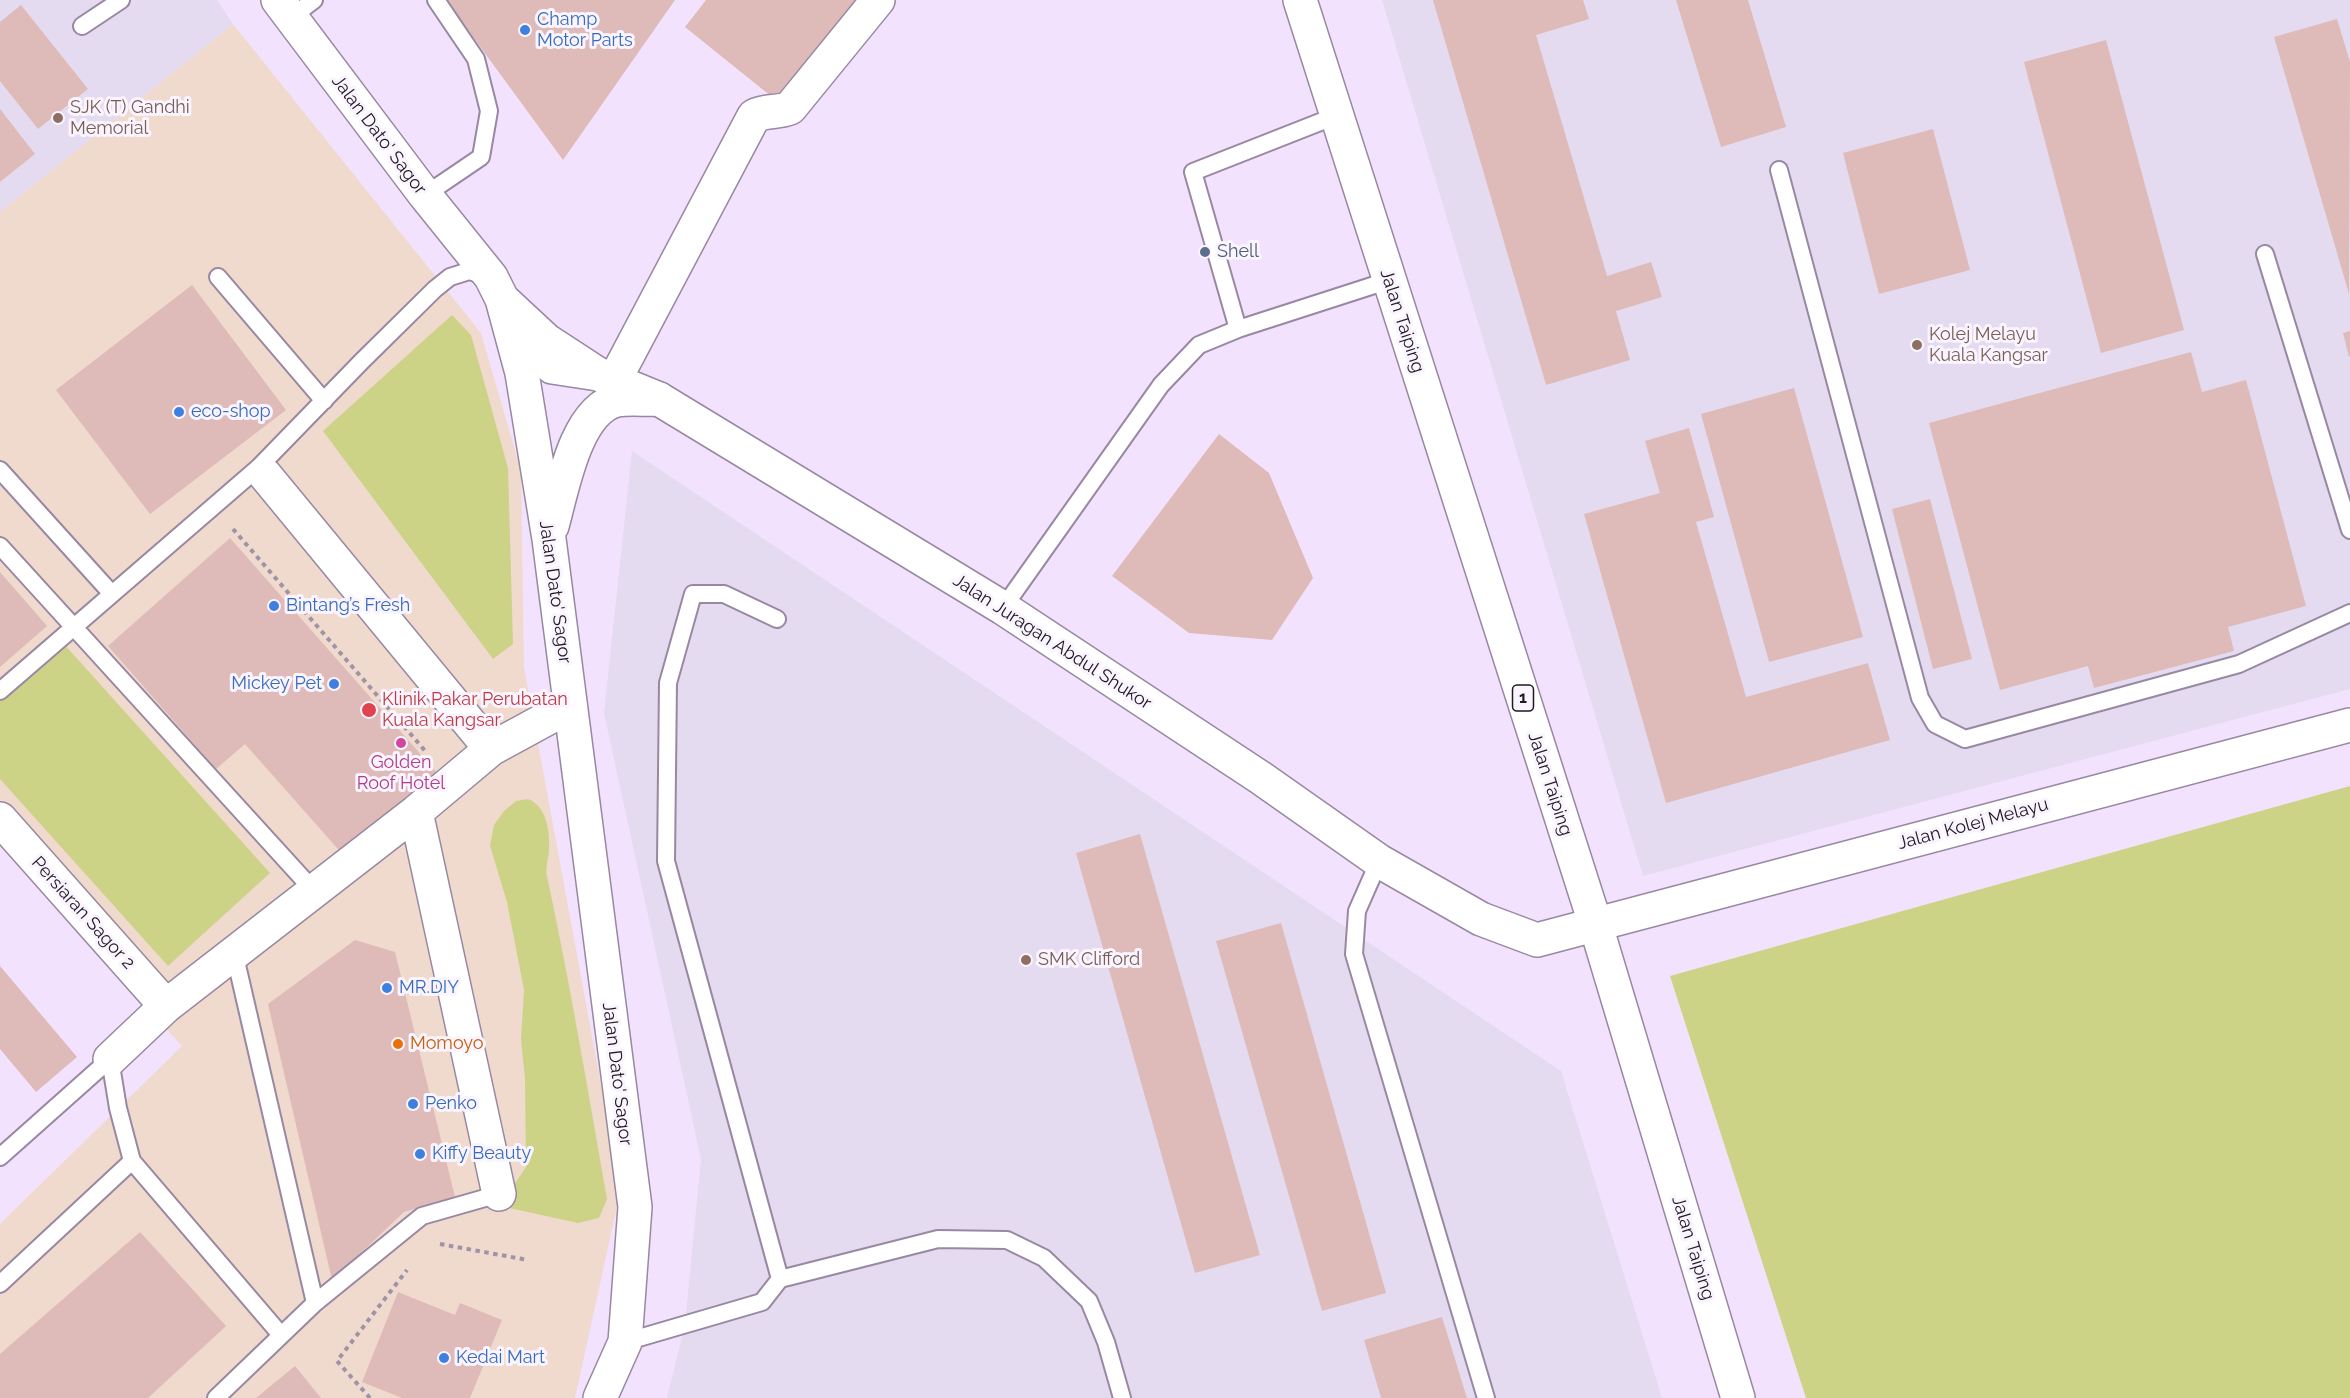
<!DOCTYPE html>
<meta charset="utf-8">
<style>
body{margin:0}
canvas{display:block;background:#f2e2fd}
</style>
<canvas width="2350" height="1398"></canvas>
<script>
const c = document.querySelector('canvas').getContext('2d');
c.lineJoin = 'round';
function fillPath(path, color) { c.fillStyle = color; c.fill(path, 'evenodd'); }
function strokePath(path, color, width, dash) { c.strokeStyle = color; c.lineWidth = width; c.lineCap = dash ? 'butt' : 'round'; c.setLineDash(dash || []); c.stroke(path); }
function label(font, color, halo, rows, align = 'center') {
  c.font = font + ' Raleway,sans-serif'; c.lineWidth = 6; c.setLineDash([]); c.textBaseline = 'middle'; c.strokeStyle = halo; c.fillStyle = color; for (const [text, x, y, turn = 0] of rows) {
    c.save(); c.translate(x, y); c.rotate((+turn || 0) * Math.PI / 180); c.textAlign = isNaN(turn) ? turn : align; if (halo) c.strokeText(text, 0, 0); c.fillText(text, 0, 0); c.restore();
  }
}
fillPath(new Path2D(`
 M 233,24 L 481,333 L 521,471 L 524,667 L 612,1145 L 618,1202 L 575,1398 L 0,1398 L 0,1224 L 182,1046 L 0,846 L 0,212 Z`), '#f0dacd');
fillPath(new Path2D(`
 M 0,0 L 217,0 L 233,24 L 0,212 Z
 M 1382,0 L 2350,0 L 2350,689 L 1643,876 Z
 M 632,451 L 1561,1071 L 1662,1398 L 667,1398 L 685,1324 L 701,1159 L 604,713 Z`), '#e4dbf0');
fillPath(new Path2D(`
 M 452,315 L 471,335 L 508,468 L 513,644 L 493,659 L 323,431 Z
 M 63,643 L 270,873 L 168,966 L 0,779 L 0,701 Z
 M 2350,786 L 2350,1398 L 1806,1398 L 1670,976 Z
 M 528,799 C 546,806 550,830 549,849 C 549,858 545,867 547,876 C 570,983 588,1091 607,1199 L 599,1218 L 578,1223 L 500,1206 L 526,1167 L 525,1079 L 521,1040 L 524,990 L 507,902 L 490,846 L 494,825 L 504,811 L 516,801 Z`), '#ccd386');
fillPath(new Path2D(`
 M 446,0 L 675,0 L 563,160 Z
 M 706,0 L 866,0 L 782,105 L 685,27 Z
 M 1433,0 L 1583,0 L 1589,19 L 1536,35 L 1607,276 L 1651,262 L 1662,297 L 1616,311 L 1630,360 L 1546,385 Z
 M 1676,0 L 1748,0 L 1786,127 L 1721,147 Z
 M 21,5 L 88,89 L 38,129 L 0,81 L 0,22 Z
 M 2337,19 L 2350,62 L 2349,294 L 2274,37 Z
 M 2106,40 L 2184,330 L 2101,353 L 2024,62 Z
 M 0,109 L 35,154 L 0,182 Z
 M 1933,129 L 1970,270 L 1879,294 L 1843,153 Z
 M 192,285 L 286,410 L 150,514 L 56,390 Z
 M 2350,331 L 2350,356 L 2349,357 L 2343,333 Z
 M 2191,352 L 2202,392 L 2246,380 L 2306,606 L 2228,627 L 2234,651 L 2094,688 L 2088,666 L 2000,690 L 1929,423 Z
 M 1794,388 L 1863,637 L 1769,662 L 1701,414 Z
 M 1689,428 L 1714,517 L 1696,522 L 1746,697 L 1868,663 L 1890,740 L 1666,803 L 1584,514 L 1660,493 L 1645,441 Z
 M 1219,434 L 1269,473 L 1313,578 L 1272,640 L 1189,633 L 1112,576 Z
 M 1930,499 L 1972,659 L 1933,669 L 1892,509 Z
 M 230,538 L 438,774 L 345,857 L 245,744 L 216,769 L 108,646 Z
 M 0,572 L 47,626 L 0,667 Z
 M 1140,834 L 1260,1255 L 1195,1273 L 1076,853 Z
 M 1281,923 L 1386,1293 L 1322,1311 L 1216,941 Z
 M 355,940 L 395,952 L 455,1197 L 404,1212 L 332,1280 L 268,1004 Z
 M 0,966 L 77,1057 L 36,1092 L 0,1049 Z
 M 140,1232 L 226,1326 L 148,1398 L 0,1398 L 0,1354 Z
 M 398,1292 L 455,1315 L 460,1303 L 502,1320 L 470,1398 L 402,1398 L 362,1382 Z
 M 1442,1317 L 1467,1398 L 1381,1398 L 1364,1340 Z
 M 295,1366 L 321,1398 L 256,1398 Z`), '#debbb9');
const lane = new Path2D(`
 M 290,18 L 314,0
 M 82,26 L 121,0
 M 1338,115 L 1193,172 L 1238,329 L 1390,280
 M 1779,170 L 1920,698 L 1935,724 L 1965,739 L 2239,664 L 2350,613
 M 425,195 L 481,157 L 489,111 L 476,59 L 436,0
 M 2265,254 L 2350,530
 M 218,277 L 324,401
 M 0,470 L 112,594
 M 0,546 L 315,892
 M 1003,608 L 1161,385 L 1199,345 L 1238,329
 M 0,691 L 259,467 L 362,361 L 435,289 L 450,277 L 469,271 L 486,276
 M 1379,861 L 1357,911 L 1354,954 L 1486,1398
 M 234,952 L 315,1303
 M 0,1157 L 110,1059 L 118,1108 L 132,1161 L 0,1284
 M 132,1161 L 281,1335
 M 780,1279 L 938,1239 L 1007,1240 L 1044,1258 L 1089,1301 L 1106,1342 L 1122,1398
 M 625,1342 L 762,1302 L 780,1279 L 666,861 L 668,683 L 693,594 L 724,594 L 777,619
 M 216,1398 L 315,1303 L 422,1216 L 499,1194`);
const street = new Path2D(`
 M 511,328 L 552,367 L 598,374 L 659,399 L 1003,608 L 1261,778 L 1379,861 L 1481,919 L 1537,940 L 2350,725
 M 614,381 L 754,116 C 765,110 778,113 790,108 L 878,0
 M 265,475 L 491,749
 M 416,812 L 499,1194
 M 0,819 L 166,1006
 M 110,1059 L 166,1006 L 416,812 L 491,749 L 570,706`);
const secondary = new Path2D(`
 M 278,0 L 425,195 L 491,277 L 502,299 L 522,373 L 549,539 L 635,1207 L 625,1342 L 600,1398
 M 503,300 L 546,340 L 598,374
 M 552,526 C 562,491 575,410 617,400 C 630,398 646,400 659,399`);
const highway = new Path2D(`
 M 1300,0 L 1596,926 L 1738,1398`);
strokePath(lane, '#9888a1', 20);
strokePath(street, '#9888a1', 36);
strokePath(secondary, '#9888a1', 36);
strokePath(highway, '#9888a1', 36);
strokePath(new Path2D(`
 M 233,529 L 427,753
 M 440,1244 L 528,1260
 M 370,1398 L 337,1361 L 407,1270`), '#9f93a7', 4, [4.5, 4.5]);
strokePath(lane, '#fff', 16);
strokePath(street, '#fff', 33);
strokePath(secondary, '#fff', 33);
strokePath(highway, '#fff', 33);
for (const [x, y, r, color] of [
 [525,30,6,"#3f7fe0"],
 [58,118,6,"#8d6e63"],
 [1205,252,6,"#5c6f8a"],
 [1917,345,6,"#8d6e63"],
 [179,412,6,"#3f7fe0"],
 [274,606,6,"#3f7fe0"],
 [334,684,6,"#3f7fe0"],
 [369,710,8,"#e0444e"],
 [401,743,6,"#d1479c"],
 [1026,960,6,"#8d6e63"],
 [387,988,6,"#3f7fe0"],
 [398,1044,6,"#e8710a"],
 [413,1104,6,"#3f7fe0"],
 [420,1154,6,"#3f7fe0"],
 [444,1358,6,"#3f7fe0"]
]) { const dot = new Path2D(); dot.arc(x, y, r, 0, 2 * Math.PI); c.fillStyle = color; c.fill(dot); strokePath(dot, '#faf4ff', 2); }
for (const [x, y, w] of [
 [1523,698,21]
]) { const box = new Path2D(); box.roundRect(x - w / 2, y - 13, w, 26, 4.5); c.fillStyle = '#faf4ff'; c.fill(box); strokePath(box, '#1f1922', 1.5); }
label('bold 16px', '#1f1922', null, [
 ["1",1523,698]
]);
label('18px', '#366cbe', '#faf4ff', [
 ["Champ",537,20],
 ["Motor Parts",537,41],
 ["eco-shop",191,412],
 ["Bintang’s Fresh",286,606],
 ["Mickey Pet",322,684,"right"],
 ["MR.DIY",399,988],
 ["Penko",425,1104],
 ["Kiffy Beauty",432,1154],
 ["Kedai Mart",456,1358]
], 'left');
label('18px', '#785e54', '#faf4ff', [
 ["SJK (T) Gandhi",70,108],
 ["Memorial",70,129],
 ["Kolej Melayu",1929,335],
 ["Kuala Kangsar",1929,356],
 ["SMK Clifford",1038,960]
], 'left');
label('18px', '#1f1922', '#faf4ff', [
 ["Jalan Dato' Sagor",379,135,53],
 ["Jalan Taiping",1402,321,72],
 ["Jalan Dato' Sagor",555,592,82],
 ["Jalan Juragan Abdul Shukor",1052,642,33],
 ["Jalan Taiping",1550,784,72],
 ["Jalan Kolej Melayu",1973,824,-15],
 ["Persiaran Sagor 2",83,913,48],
 ["Jalan Dato' Sagor",617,1074,83],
 ["Jalan Taiping",1693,1248,73]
]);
label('18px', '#4e5e75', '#faf4ff', [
 ["Shell",1217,252]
], 'left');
label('18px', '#be3a42', '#faf4ff', [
 ["Klinik Pakar Perubatan",382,700],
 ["Kuala Kangsar",382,721]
], 'left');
label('18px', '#b23c85', '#faf4ff', [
 ["Golden",401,763],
 ["Roof Hotel",401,784]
]);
label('18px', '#c56008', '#faf4ff', [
 ["Momoyo",410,1044]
], 'left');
</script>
